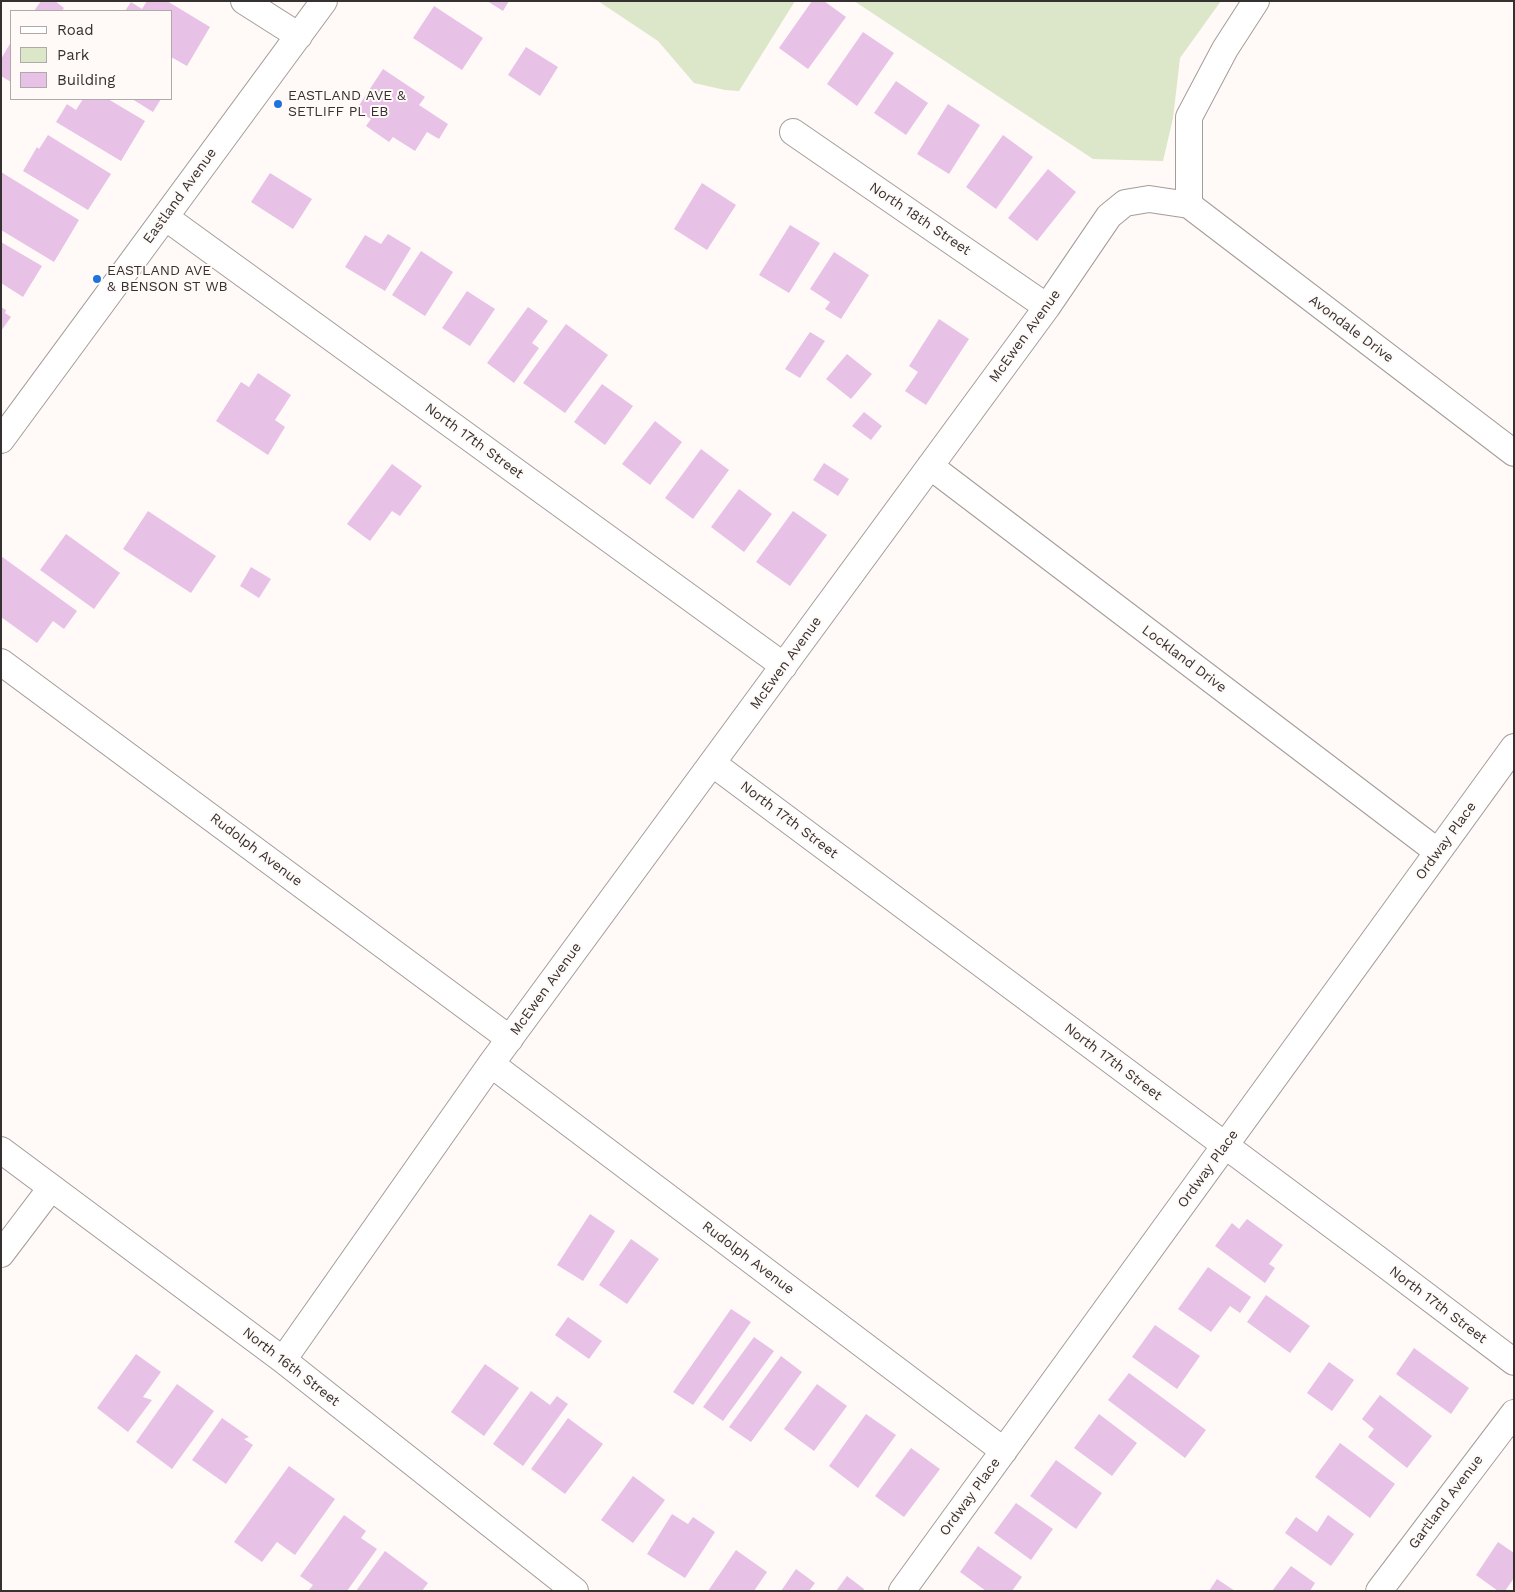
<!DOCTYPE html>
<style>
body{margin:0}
#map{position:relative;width:1515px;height:1592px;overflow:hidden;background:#fffaf7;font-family:"Work Sans",sans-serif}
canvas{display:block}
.frame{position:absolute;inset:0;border:2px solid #343130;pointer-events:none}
.legend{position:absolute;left:10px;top:10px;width:162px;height:90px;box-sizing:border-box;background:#fffaf7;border:1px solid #aeaaa7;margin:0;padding:6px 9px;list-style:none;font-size:15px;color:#343130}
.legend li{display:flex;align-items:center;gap:10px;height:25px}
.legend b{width:25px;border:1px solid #aeaaa7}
</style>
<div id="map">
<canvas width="1515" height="1592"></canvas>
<div class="frame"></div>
<ul class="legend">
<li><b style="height:6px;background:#fff"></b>Road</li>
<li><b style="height:14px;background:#dce6c8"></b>Park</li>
<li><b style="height:14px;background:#e7c1e6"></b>Building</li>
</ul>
</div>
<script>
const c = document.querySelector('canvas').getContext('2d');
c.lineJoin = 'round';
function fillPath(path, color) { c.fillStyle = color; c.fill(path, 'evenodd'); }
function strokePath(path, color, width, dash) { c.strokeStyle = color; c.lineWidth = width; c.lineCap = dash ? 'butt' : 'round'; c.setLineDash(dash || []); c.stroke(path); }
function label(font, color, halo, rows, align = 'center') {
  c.font = font + ' "Work Sans",sans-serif'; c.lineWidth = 4; c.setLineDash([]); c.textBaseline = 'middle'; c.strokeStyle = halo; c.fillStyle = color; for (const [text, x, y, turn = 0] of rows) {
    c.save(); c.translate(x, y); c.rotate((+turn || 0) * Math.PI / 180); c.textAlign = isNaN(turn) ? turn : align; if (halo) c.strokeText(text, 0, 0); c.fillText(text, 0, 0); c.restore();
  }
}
fillPath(new Path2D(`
 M 598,1 L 795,1 L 739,91 L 725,90 L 694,83 L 658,41 Z
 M 854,1 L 1221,1 L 1180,58 L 1173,118 L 1163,161 L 1093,159 Z`), '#dce6c8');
fillPath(new Path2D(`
 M 41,1 L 55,1 L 64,8 L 62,11 L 34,11 Z
 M 147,1 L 167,1 L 210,27 L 187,66 L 171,57 L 171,11 L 125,11 L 131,2 L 142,9 Z
 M 487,1 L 509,1 L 503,11 Z
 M 812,1 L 824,1 L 846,17 L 808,69 L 779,48 Z
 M 434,6 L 483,38 L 462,70 L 413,38 Z
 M 863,32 L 894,53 L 857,106 L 827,84 Z
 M 11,42 L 11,82 L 1,76 L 1,59 Z
 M 526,47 L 558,67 L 540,96 L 508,75 Z
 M 383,69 L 425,97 L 419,105 L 448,124 L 439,139 L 427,132 L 415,151 L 393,137 L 389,142 L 366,126 L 371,119 L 356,110 Z
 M 896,81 L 928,103 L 906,135 L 874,113 Z
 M 83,99 L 108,99 L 145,121 L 121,161 L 56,122 L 67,104 L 76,110 Z
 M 132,99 L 161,99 L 153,112 Z
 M 948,104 L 980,125 L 949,174 L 917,154 Z
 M 48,135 L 111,174 L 88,210 L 23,171 L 37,147 L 39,149 Z
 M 1003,135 L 1033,157 L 996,209 L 966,187 Z
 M 1048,169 L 1076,192 L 1037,241 L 1008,218 Z
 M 1,172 L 79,220 L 54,262 L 1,230 Z
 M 270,173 L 312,199 L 293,229 L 251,202 Z
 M 702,183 L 736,205 L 707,250 L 674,229 Z
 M 790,225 L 820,243 L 789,293 L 759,275 Z
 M 388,234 L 411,248 L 385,291 L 345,267 L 365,235 L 381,244 Z
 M 1,242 L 42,266 L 23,297 L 1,283 Z
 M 421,251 L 453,272 L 425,316 L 392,295 Z
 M 834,252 L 869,275 L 841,319 L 825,309 L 830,302 L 810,289 Z
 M 467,291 L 495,309 L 470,346 L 442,328 Z
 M 1,307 L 6,310 L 5,313 L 11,317 L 1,331 Z
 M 528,307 L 548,321 L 532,343 L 539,348 L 514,383 L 487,363 Z
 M 939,319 L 969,339 L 926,405 L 905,391 L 918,372 L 909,366 Z
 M 566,324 L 608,355 L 565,413 L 523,383 Z
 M 810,332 L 825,341 L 800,378 L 785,369 Z
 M 847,354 L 872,374 L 851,399 L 826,379 Z
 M 258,373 L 291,395 L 275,420 L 285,427 L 268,455 L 216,421 L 241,382 L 249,387 Z
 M 602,384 L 633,406 L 605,445 L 574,422 Z
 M 864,412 L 882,426 L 871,440 L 852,426 Z
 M 655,421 L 682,442 L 650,485 L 622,464 Z
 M 701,449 L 729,470 L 693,519 L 665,498 Z
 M 824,463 L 849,479 L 838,496 L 813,480 Z
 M 392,464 L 422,486 L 400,516 L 392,511 L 370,541 L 347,524 Z
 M 739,489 L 772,514 L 744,552 L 711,527 Z
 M 148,511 L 216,556 L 191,593 L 123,549 Z
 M 793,511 L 827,535 L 790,586 L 756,562 Z
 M 66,534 L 120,573 L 94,609 L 40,570 Z
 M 1,556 L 77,611 L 64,629 L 53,621 L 37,643 L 1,617 Z
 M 251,567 L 271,579 L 259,598 L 240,586 Z
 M 590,1214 L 615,1231 L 583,1281 L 557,1265 Z
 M 1247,1219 L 1283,1245 L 1269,1264 L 1275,1268 L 1265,1283 L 1215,1246 L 1232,1223 L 1239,1229 Z
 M 631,1239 L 659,1259 L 627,1304 L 599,1285 Z
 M 1208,1267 L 1251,1297 L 1240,1313 L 1230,1306 L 1211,1332 L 1178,1309 Z
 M 1266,1295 L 1310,1326 L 1290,1353 L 1247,1322 Z
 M 731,1309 L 751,1322 L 693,1405 L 673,1392 Z
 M 568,1317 L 602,1341 L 589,1359 L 555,1335 Z
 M 1155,1325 L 1200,1356 L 1177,1389 L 1132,1357 Z
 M 754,1337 L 774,1351 L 723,1421 L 703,1407 Z
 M 1414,1348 L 1469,1388 L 1451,1414 L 1396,1374 Z
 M 136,1354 L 161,1372 L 143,1397 L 152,1400 L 128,1432 L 97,1408 Z
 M 781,1356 L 802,1372 L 751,1442 L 729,1427 Z
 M 1329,1362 L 1354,1380 L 1332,1411 L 1307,1393 Z
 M 485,1364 L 519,1388 L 484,1436 L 451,1412 Z
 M 1129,1373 L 1206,1430 L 1185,1458 L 1108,1400 Z
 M 177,1384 L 214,1411 L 172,1469 L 136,1442 Z
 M 817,1384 L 847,1406 L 814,1451 L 784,1429 Z
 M 531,1391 L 550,1405 L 557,1396 L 568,1404 L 523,1466 L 493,1444 Z
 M 1380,1395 L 1432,1436 L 1407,1468 L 1368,1437 L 1374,1429 L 1362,1419 Z
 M 866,1414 L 896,1435 L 858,1488 L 829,1466 Z
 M 1099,1414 L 1137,1443 L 1112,1476 L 1074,1448 Z
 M 222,1418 L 249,1437 L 244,1439 L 253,1445 L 226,1484 L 192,1460 Z
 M 568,1418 L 603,1444 L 565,1494 L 531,1469 Z
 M 1340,1443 L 1395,1484 L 1370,1518 L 1315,1477 Z
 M 911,1448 L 940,1469 L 904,1517 L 875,1496 Z
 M 1056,1460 L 1102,1493 L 1076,1529 L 1030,1496 Z
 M 289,1466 L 335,1499 L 295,1555 L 277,1542 L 262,1562 L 234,1542 Z
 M 633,1476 L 665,1500 L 633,1543 L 601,1520 Z
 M 1016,1503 L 1053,1529 L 1031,1560 L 994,1533 Z
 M 672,1514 L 688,1524 L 693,1517 L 715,1532 L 685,1578 L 647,1554 Z
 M 344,1515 L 366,1531 L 361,1538 L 377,1549 L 347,1591 L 308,1591 L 313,1585 L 300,1576 Z
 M 1328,1515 L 1354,1534 L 1331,1566 L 1285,1533 L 1296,1517 L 1317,1532 Z
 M 1498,1542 L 1514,1553 L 1514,1578 L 1505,1591 L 1498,1591 L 1476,1575 Z
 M 978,1546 L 1022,1577 L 1012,1591 L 986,1591 L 960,1572 Z
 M 736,1550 L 767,1572 L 754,1591 L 708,1591 Z
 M 385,1551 L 428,1583 L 422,1591 L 356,1591 Z
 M 1291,1566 L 1315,1583 L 1310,1591 L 1272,1591 Z
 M 796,1569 L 815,1583 L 809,1591 L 781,1591 Z
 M 847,1576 L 864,1589 L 863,1591 L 836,1591 Z
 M 1217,1579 L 1235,1591 L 1209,1591 Z`), '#e7c1e6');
const minor = new Path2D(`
 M 244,1 L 299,36
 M 793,132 L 1047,307
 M 1189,205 L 1514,453
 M 165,217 L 784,666
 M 1,440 L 324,1
 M 930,466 L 1438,852
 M 1,662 L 510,1039
 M 712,763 L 1379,1260 L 1514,1362
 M 491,1064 L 1004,1451
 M 1,1150 L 283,1360 L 575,1591
 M 1,1254 L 51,1188
 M 283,1360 L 491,1064 L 1047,307 L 1109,216 L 1125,203 L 1149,199 L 1189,205 L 1189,117 L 1225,49 L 1256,1
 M 902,1591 L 1514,747
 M 1379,1591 L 1514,1413`);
strokePath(minor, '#a49c99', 28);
strokePath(minor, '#fff', 26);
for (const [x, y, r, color] of [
 [278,104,5,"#1e73dd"],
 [97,279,5,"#1e73dd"]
]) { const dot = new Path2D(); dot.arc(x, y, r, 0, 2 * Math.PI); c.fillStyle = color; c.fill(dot); strokePath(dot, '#fffaf7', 2); }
label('14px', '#343130', '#fffaf7', [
 ["EASTLAND AVE &",288,96],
 ["SETLIFF PL EB",288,112],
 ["EASTLAND AVE",107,271],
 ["& BENSON ST WB",107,287]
], 'left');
label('14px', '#343130', '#fffaf7', [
 ["Eastland Avenue",180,196,-54],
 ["North 18th Street",920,219,34],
 ["Avondale Drive",1351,329,37],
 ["McEwen Avenue",1025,336,-54],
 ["North 17th Street",474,441,36],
 ["Lockland Drive",1184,659,37],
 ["McEwen Avenue",786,663,-54],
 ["North 17th Street",789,820,37],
 ["Ordway Place",1446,841,-54],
 ["Rudolph Avenue",256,850,37],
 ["McEwen Avenue",546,989,-54],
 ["North 17th Street",1113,1062,37],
 ["Ordway Place",1208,1169,-54],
 ["Rudolph Avenue",748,1258,37],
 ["North 17th Street",1438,1305,37],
 ["North 16th Street",291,1367,38],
 ["Ordway Place",970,1497,-54],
 ["Gartland Avenue",1446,1502,-53]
]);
</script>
